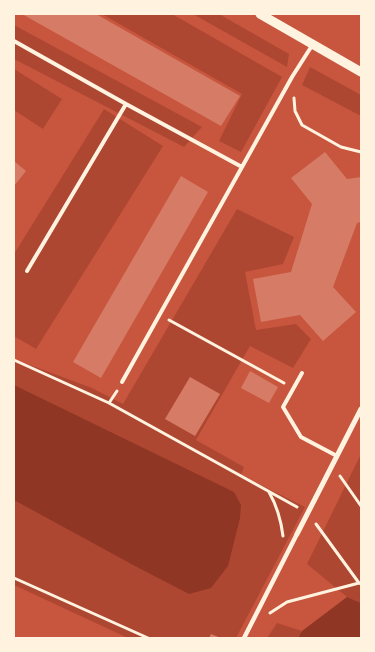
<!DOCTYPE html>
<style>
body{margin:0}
#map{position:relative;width:375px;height:652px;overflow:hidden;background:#c8553d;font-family:"Fira Sans",sans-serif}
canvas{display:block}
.frame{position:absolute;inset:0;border:15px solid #fff3e0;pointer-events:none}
</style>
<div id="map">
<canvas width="375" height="652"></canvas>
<div class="frame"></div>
</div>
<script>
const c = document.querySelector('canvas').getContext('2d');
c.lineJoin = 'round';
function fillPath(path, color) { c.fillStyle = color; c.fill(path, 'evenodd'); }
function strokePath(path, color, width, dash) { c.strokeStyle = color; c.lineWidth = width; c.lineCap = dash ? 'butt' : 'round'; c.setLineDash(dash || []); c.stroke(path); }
fillPath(new Path2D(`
 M 102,14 L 172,14 L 282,77 L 241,152 L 219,141 L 242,94 Z
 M 193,14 L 219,14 L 289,54 L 287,67 Z
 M 14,25 L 202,127 L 184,147 L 14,59 Z
 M 310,67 L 361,95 L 361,116 L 302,85 Z
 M 14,69 L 62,99 L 43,129 L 14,110 Z
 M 104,109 L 163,146 L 36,349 L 14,336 L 14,254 Z
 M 237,209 L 294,237 L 283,264 L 245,272 L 256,330 L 296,324 L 311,339 L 293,368 L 250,346 L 196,440 L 244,467 L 241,475 L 305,507 L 236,638 L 128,638 L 14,585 L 14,359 L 92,388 L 123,404 Z
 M 361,454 L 361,603 L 347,597 L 307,564 Z
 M 277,623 L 302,631 L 298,638 L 267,638 Z`), '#ae4732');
fillPath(new Path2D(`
 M 14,385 L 234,492 L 241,505 L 240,518 L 228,566 L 211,588 L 189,594 L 135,566 L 14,500 Z
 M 347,597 L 361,603 L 361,638 L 298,638 L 302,631 Z`), '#8f3625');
fillPath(new Path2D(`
 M 22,14 L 96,14 L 240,96 L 221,126 Z
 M 325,152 L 347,179 L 361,177 L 361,222 L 357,223 L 333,287 L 356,312 L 323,341 L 300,315 L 261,322 L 253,279 L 291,272 L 312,204 L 291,178 Z
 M 14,161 L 26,171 L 14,186 Z
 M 181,176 L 208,192 L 101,378 L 73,362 Z
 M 250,371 L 278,387 L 269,403 L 241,388 Z
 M 190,377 L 220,394 L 195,436 L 165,419 Z
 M 211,634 L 221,638 L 209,638 Z`), '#d67c66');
strokePath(new Path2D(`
 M 294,98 L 295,111 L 302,125 L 341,147 L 361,152
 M 169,320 L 284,383
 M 14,360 L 109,403 L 297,507
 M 109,403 L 117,391
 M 340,476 L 361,506
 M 269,492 C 277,506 281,520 283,536
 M 316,524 L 359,583
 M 14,578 L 148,638
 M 270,613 L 287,602 L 359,583 L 361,584`), '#fff3e0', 3);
strokePath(new Path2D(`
 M 14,41 L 126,104 L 242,167 L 292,77 L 313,44
 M 27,271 L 126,104
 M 302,373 L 283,407 L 301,437 L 337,456
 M 122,382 L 242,167`), '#fff3e0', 4);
strokePath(new Path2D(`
 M 244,638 L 297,534`), '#fff3e0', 4.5);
strokePath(new Path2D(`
 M 297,534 L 361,409`), '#fff3e0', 5);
strokePath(new Path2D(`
 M 260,14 L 361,72`), '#fff3e0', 9);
</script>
